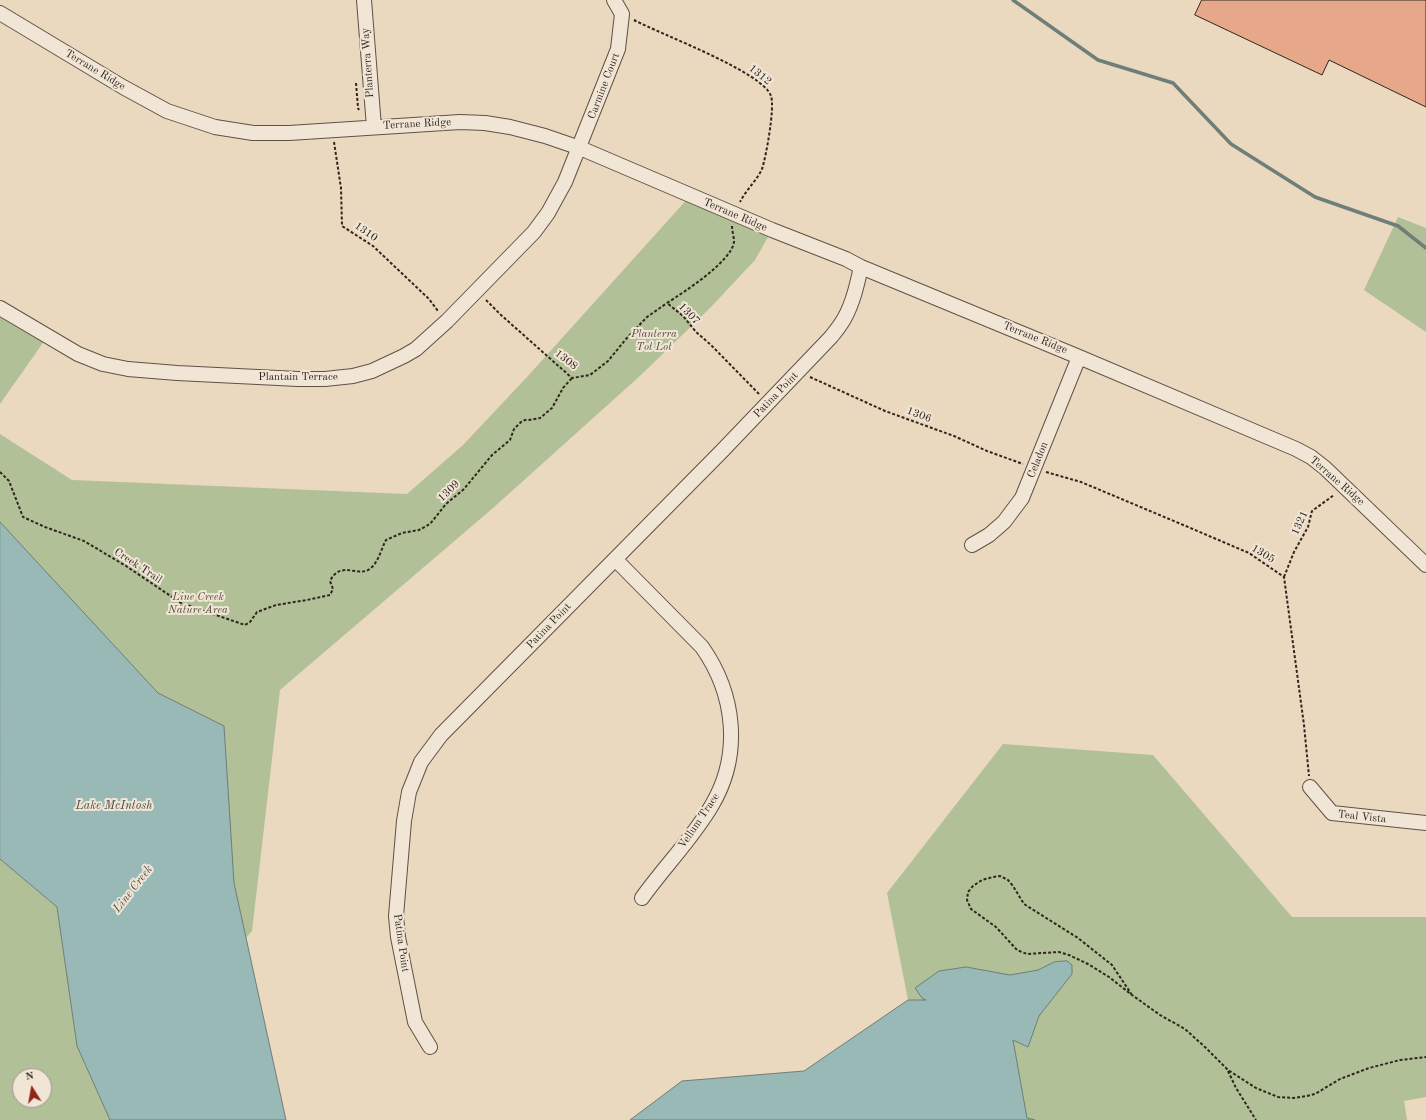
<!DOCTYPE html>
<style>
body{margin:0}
#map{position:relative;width:1426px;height:1120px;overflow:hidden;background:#ead8bf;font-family:"Old Standard TT",serif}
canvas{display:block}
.north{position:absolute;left:12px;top:1068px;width:40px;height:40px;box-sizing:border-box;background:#f1e6d5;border:1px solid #a4998c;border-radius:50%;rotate:349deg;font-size:11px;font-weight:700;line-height:16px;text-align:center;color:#30261e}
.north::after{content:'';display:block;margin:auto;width:14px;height:18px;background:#8f2418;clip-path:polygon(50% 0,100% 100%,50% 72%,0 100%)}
</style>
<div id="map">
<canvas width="1426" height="1120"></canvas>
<div class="north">N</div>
</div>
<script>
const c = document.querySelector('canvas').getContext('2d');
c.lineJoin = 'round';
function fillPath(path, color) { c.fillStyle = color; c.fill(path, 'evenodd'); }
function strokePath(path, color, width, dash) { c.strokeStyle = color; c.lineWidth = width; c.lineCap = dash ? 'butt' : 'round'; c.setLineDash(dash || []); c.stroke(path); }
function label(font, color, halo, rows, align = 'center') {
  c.font = font + ' "Old Standard TT",serif'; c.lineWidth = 4; c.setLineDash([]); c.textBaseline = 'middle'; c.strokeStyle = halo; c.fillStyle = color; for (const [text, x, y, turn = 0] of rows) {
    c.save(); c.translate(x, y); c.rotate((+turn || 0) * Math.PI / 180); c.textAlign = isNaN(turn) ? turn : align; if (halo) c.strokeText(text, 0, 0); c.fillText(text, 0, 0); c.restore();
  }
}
fillPath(new Path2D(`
 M 690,196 L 772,230 L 755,260 L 711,307 L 641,375 L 493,508 L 280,690 L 252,931 L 128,1072 L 0,582 L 0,434 L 72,480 L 407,494 L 463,445 L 527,377 Z
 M 1398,217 L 1426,228 L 1426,332 L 1364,290 Z
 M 0,308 L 47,337 L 0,404 Z
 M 1003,744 L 1153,755 L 1292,917 L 1426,917 L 1426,1097 L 1404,1101 L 1407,1120 L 1035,1120 L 1027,1118 L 982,1033 L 908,1000 L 887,893 Z
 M 0,859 L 57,907 L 77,1046 L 110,1120 L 0,1120 ZM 20,1076 L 44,1076 L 44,1100 L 20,1100 Z`), '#b1c097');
const water = new Path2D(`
 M 0,522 L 158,693 L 224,726 L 234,883 L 286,1120 L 110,1120 L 77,1046 L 57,907 L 0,859 Z
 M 1067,961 L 1072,965 L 1072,974 L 1039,1016 L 1028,1047 L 1013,1040 L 1027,1118 L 1035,1120 L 630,1120 L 682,1081 L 804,1071 L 908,1000 L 926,1000 L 922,998 L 915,988 L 939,971 L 966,967 L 1010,975 L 1038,970 L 1054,962 Z`);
fillPath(water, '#98b9b5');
strokePath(water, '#6e7e79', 1);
strokePath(new Path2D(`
 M 1013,0 L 1098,60 L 1173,83 L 1231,144 L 1315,197 L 1398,226 L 1426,248`), '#6e7e79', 3.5);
const building = new Path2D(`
 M 1202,0 L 1426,0 L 1426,107 L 1329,60 L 1322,75 L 1195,15 Z`);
fillPath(building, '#e6a889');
strokePath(building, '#30261e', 1);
const street = new Path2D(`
 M 364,0 L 374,127
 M 0,13 L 123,87 L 167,111 L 215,127 L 253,133 L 289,133 L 460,122 L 485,123 L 510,127 L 545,136 L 580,148 L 772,230 L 846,259 L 861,267 L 1079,357 L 1296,449 L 1311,457 L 1325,468 L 1426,565
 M 0,308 L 78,354 L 103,364 L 128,369 L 177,373 L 298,379 L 325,379 L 353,376 L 372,371 L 404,356 L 416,349 L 447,321 L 534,232 L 548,213 L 565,182 L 618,49 L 622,14 L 614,0
 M 972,545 L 989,535 L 1004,522 L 1022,498 L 1079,357
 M 615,559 L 702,647 C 735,694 742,754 712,805 C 693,838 664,867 642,898
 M 1310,787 L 1332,813 L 1426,823
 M 430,1047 L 415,1022 L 398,937 L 396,916 L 404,821 L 409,792 L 421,762 L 441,735 L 721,452 L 831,337 C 835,332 840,326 844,319 C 853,303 857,285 861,267`);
strokePath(street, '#5e5246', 16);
strokePath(new Path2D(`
 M 634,20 C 660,34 763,72 771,96 C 775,108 766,157 762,169 C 757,180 746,190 740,202
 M 356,83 L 358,108 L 359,110
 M 334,142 L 341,188 L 342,226 L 373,246 L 429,299 L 438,311
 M 732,226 C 732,231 734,237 734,242 C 731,262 684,292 667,303 L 683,316 L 696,332 L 711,345 L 759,394
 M 486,300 L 501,315 L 572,378 L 590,375 L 608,361 L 626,339 L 647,317 L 667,303
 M 810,377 L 885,411 L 954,436 L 987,451 L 1023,464
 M 0,472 L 9,481 L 23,517 L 45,527 L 84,541 L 126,566 L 181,603 L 245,625 L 250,622 L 257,612 L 276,605 L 307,600 L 330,595 L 333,589 L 330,581 C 341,559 359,579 371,568 C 379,561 381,549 386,540 L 402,533 L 419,530 L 430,524 L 446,504 L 464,489 L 492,455 L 510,440 L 514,429 L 521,422 L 525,420 L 529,420 L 540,418 L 552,408 L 563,388 L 572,378
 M 1046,472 L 1081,482 L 1181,524 L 1249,553 L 1284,577 L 1304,725 L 1309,776
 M 1284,577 L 1294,552 L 1308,527 L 1312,511 L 1334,495
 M 1132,995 L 1112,965 L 1078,938 L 1024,904 L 1013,886 L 1008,880 L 1000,876 L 993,877 L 982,880 L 973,886 L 968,892 L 967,900 L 971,909 L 996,927 L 1017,950 L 1027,954 L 1059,952 L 1069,955 L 1088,964 L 1109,977 L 1132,995 L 1160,1015 L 1185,1029 L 1206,1048 L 1228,1070 L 1256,1088 L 1278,1097 L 1293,1098 L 1307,1096 L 1315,1094 L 1340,1079 L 1369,1068 L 1400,1060 L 1426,1057
 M 1228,1071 L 1236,1088 L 1256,1120`), '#30261e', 2, [3, 2]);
strokePath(street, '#f1e6d5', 14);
label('11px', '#30261e', '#f1e6d5', [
 ["Planterra Way",368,63,-94],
 ["Terrane Ridge",95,70,31],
 ["1312",760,75,39],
 ["Carmine Court",604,86,-69],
 ["Terrane Ridge",417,124,-3],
 ["Terrane Ridge",735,215,23],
 ["1310",366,232,35],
 ["1307",689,314,46],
 ["Terrane Ridge",1035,338,22],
 ["1308",566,360,38],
 ["Plantain Terrace",298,377],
 ["Patina Point",776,395,-46],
 ["1306",919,415,21],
 ["Celadon",1038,460,-68],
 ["Terrane Ridge",1337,481,41],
 ["1309",449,491,-44],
 ["1321",1300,523,-65],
 ["1305",1263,554,32],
 ["Creek Trail",138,566,33],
 ["Patina Point",549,626,-46],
 ["Teal Vista",1362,817,6],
 ["Vellum Trace",699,821,-56],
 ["Patina Point",401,943,82]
]);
label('italic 11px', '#504c3c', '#f1e6d5', [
 ["Planterra",654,334],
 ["Tot Lot",654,347],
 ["Line Creek",198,597],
 ["Nature Area",198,610]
]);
label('italic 12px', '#4a4b44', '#f1e6d5', [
 ["Lake McIntosh",114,806],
 ["Line Creek",133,889,-52]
]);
</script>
